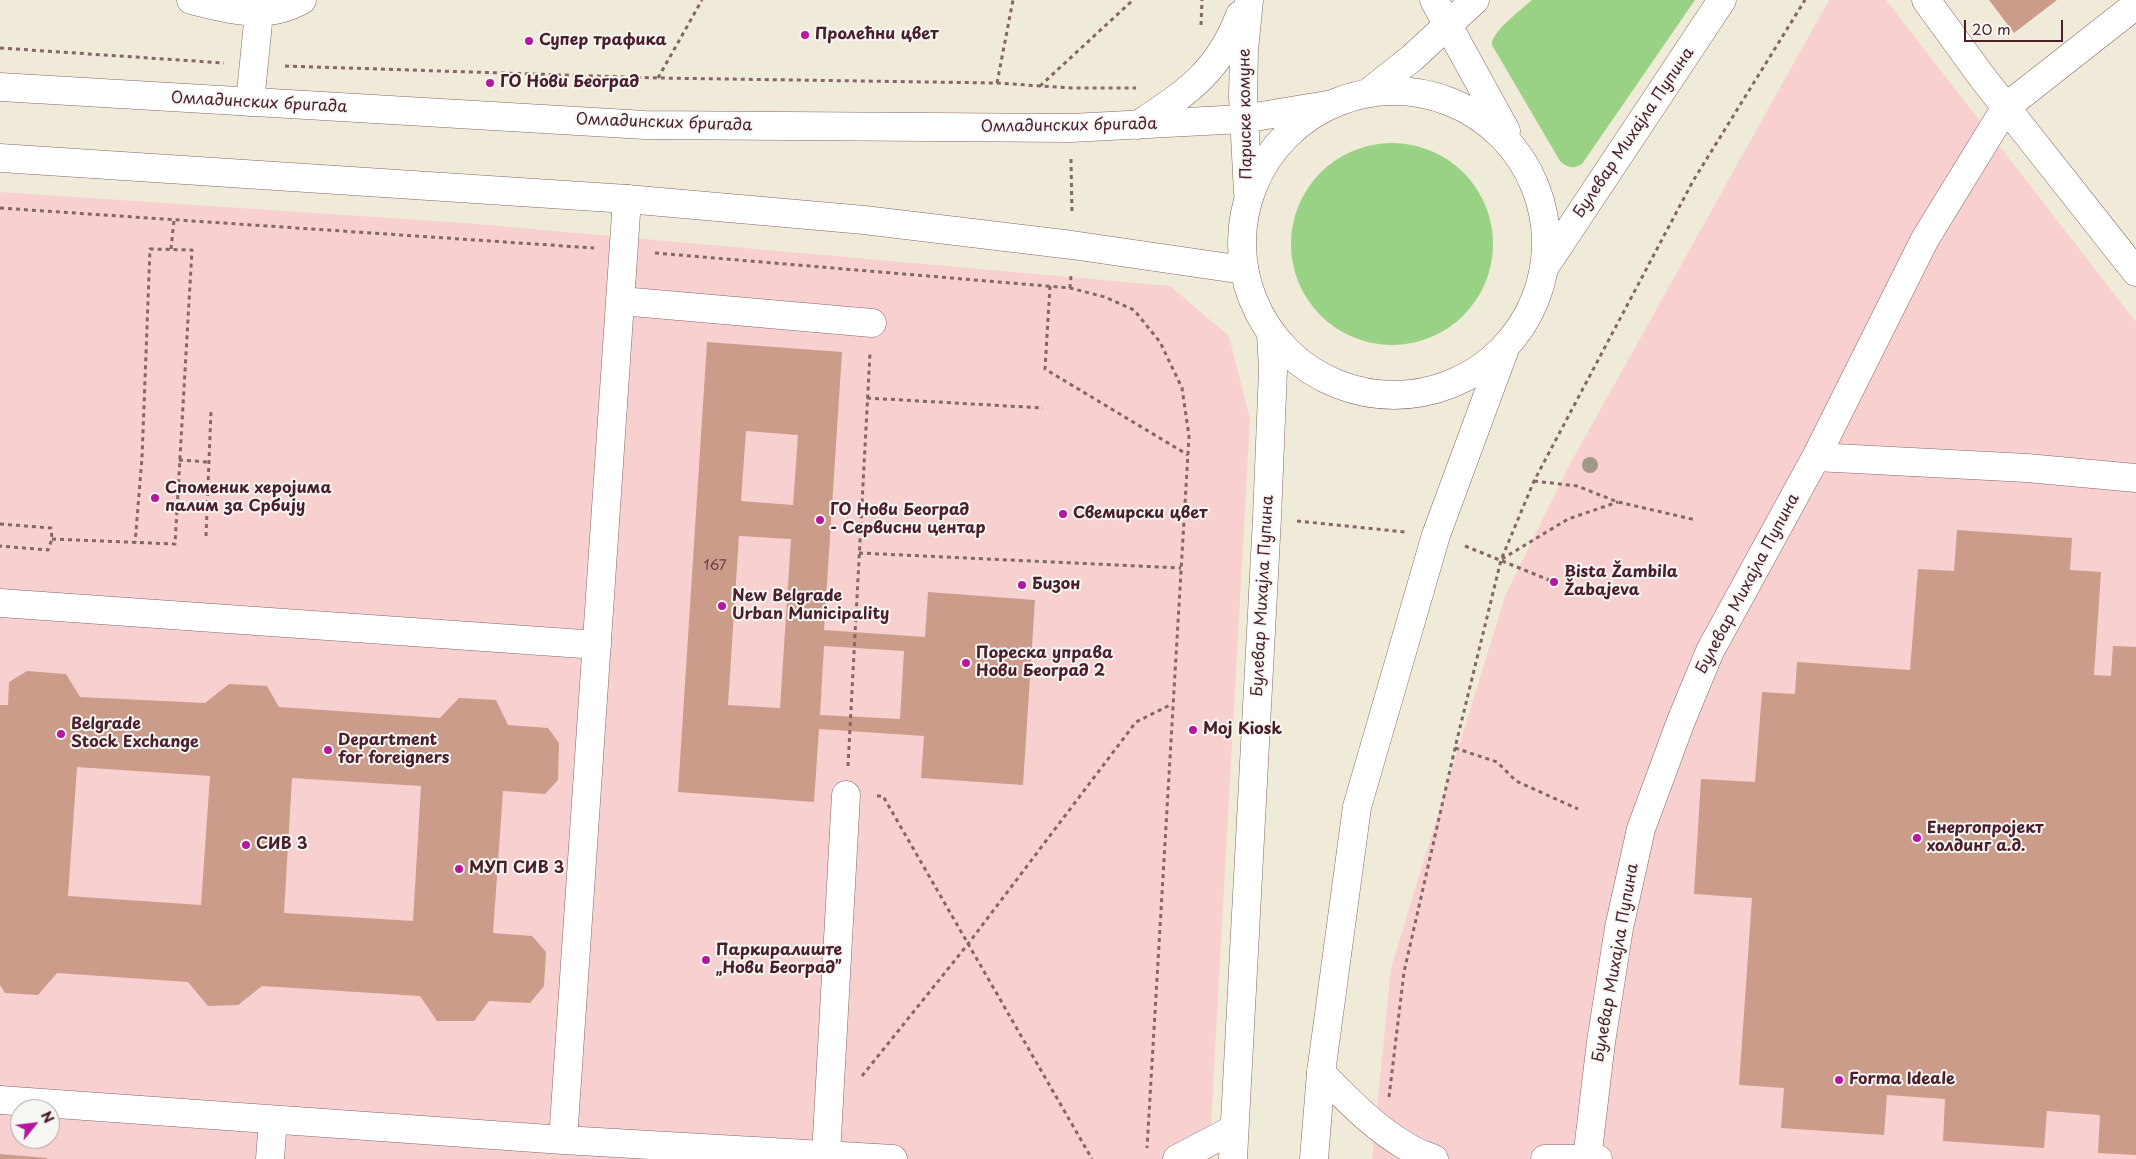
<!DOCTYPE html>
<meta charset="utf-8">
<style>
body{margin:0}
#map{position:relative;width:2136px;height:1159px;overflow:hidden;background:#f0ebd8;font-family:"Playpen Sans",sans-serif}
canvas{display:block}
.north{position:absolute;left:10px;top:1099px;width:50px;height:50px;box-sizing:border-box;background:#f6f6f2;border:1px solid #b1a0a2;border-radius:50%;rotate:61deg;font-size:14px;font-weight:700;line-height:20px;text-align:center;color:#4a1f2b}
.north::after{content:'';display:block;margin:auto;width:18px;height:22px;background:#b5179e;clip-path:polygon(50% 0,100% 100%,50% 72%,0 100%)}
.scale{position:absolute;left:1964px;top:20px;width:99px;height:22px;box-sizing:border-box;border:2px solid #4a1f2b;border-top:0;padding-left:6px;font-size:15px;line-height:18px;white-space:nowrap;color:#4a1f2b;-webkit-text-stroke:4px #f6f6f2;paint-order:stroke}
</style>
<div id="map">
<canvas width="2136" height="1159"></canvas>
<div class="north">N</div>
<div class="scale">20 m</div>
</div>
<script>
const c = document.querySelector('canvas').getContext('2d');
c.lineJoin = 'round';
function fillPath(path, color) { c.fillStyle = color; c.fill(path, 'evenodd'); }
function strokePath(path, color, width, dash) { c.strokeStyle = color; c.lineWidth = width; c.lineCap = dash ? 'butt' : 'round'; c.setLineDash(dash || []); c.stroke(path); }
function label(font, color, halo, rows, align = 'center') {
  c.font = font + ' "Playpen Sans",sans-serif'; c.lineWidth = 4; c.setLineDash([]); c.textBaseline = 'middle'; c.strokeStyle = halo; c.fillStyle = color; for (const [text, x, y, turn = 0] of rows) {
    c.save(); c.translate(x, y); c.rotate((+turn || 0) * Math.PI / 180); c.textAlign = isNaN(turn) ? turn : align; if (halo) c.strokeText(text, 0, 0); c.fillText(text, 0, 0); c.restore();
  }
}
fillPath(new Path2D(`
 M 1829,0 L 1886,0 L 2136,322 L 2136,1159 L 1372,1159 L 1391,968 L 1505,596 L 1570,464 Z
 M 0,192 L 465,223 L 1170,286 L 1229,336 L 1250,419 L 1209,1159 L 0,1159 ZM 20,1109 L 50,1109 L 50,1139 L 20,1139 Z`), '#f7d0cf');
fillPath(new Path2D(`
 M 1532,0 L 1695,0 L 1582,164 C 1574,169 1567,168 1560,161 L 1492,45 C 1490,33 1522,9 1532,0 Z
 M1291 244a101 101 0 1 1 202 0a101 101 0 1 1-202 0Z`), '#99d284');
fillPath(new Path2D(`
 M 1989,0 L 2057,0 L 2014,33 Z
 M 707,342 L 842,352 L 824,630 L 925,637 L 928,592 L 1035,600 L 1023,785 L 921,778 L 924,736 L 819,729 L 814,802 L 678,792 ZM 746,431 L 798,435 L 793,505 L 741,501 ZM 739,536 L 791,539 L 780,708 L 728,705 ZM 824,646 L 904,651 L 900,719 L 820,715 Z
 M 1957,530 L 2072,538 L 2070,570 L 2101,572 L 2094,675 L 2111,676 L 2113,646 L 2136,647 L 2136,1155 L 2098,1153 L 2100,1115 L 2047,1111 L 2044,1148 L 1943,1141 L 1945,1099 L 1887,1095 L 1884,1135 L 1781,1128 L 1784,1088 L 1739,1085 L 1752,898 L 1694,894 L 1701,779 L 1755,782 L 1762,692 L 1795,694 L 1797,662 L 1910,670 L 1918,569 L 1954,571 Z
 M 27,671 L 66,674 L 80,697 L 205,703 L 229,684 L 267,686 L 279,707 L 440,718 L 459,698 L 496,700 L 508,725 L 548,728 L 559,743 L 558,780 L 545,794 L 503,791 L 493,933 L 532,936 L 546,952 L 544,986 L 530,1003 L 489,1001 L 474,1021 L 437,1021 L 420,996 L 262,986 L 238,1005 L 208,1006 L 188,982 L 57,973 L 38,995 L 5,993 L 0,985 L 0,705 L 8,705 L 9,682 ZM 77,767 L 210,776 L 201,905 L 68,896 ZM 292,778 L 421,786 L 413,921 L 284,913 Z
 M 0,1154 L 47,1158 L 47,1159 L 0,1159 Z`), '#cc9c8b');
const minor = new Path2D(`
 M 191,0 C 228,9 266,21 302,0
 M 1926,0 L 1982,77 L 2136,272
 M 250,102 L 259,13
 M 621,301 L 872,323
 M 1816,457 L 2027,468 L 2136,478
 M 0,603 L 597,645
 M 1321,1073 C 1347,1099 1373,1127 1406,1146 C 1414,1152 1425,1155 1434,1159
 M 0,1100 L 563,1140 L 893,1159
 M 563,1140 L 627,199
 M 826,1155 L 846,795
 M 270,1159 L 273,1120
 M 1177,1159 L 1234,1129
 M 1545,1159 L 1598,1159
 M 1587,1159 L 1601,1042 L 1619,928 L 1641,829 L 1681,721 L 1710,651 L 1816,457 L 1925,239 L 2006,107 L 2136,5`);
const major = new Path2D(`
 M 1434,0 L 1506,131
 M 0,87 L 645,125 L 1071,128 L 1243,119 L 1327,105
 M1242 243a152 152 0 1 1 304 0a152 152 0 1 1-304 0Z
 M 1369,92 L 1412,58 L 1475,0
 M 1138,125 C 1187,92 1218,73 1240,15
 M 0,158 L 627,199 L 864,220 L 1072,245 L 1244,270
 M 1248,193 L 1243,96 L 1244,50 L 1249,0
 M 1546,265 L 1722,0
 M 1233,1159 L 1267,518 L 1273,370 L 1271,333
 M 1314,1159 L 1321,1073 L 1357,807 L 1436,535 L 1504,351`);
strokePath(minor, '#846668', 29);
strokePath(major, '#846668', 29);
strokePath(new Path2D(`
 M 1201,25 L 1202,0
 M 0,48 L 224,63
 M 285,66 L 658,78 L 997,83 L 1071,88 L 1136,88
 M 658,78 L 702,0
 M 997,83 L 1013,0
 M 1040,86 L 1133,0
 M 1071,159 L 1072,215
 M 0,208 L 594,248
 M 171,249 L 174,220
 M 655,253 L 1070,288 L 1105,297 L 1134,310 L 1160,342 L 1182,388 L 1189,436 L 1147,1148
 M 1050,286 L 1045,369 L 1188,455
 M 1070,288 L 1071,276
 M 867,398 L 1043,408
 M 179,460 L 208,462
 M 1534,481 L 1577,486 L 1618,502 L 1696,520
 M 1297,521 L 1405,532
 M 0,524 L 51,528 L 52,539 L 48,550 L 0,546
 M 206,536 L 211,411
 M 52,539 L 175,544 L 192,250 L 150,249 L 142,458 L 135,543
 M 1465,546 L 1554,582
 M 859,553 L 1181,568
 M 1502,559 L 1568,519 L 1618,502
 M 1455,748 L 1497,762 L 1516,781 L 1578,809
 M 848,766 L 870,353
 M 877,796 L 883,796 L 1092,1159
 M 862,1076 L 968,944 L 1136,722 L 1172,704
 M 1389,1097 L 1404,972 L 1455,748 L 1501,560 L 1534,481 L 1693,181 L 1805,0`), '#846668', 3, [4, 4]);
strokePath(minor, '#fff', 28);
strokePath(major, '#fff', 28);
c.fillStyle = '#a29888';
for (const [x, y] of [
 [1590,465]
]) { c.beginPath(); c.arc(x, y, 8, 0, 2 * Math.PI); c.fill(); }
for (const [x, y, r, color] of [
 [805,35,5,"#b5179e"],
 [529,41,5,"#b5179e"],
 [490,83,5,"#b5179e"],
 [155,498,5,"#b5179e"],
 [1063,514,5,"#b5179e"],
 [820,520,5,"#b5179e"],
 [1554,582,5,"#b5179e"],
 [1022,585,5,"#b5179e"],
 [722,606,5,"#b5179e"],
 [966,663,5,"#b5179e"],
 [1193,730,5,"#b5179e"],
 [61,734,5,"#b5179e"],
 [328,750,5,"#b5179e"],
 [1917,838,5,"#b5179e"],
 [246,845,5,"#b5179e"],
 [459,869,5,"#b5179e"],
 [706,960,5,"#b5179e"],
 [1839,1080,5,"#b5179e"]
]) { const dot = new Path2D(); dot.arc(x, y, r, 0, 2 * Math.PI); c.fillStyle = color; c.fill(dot); strokePath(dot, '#f6f6f2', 2); }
label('14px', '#6a3e43', null, [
 ["167",715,566]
]);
label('bold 16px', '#4a1f2b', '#f6f6f2', [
 ["Пролећни цвет",815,35],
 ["Супер трафика",539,41],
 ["ГО Нови Београд",500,83],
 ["Споменик херојима",165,489],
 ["палим за Србију",165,507],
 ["ГО Нови Београд",830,511],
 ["- Сервисни центар",830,529],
 ["Свемирски цвет",1073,514],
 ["Bista Žambila",1564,573],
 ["Žabajeva",1564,591],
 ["Бизон",1032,585],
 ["New Belgrade",732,597],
 ["Urban Municipality",732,615],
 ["Пореска управа",976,654],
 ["Нови Београд 2",976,672],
 ["Belgrade",71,725],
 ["Stock Exchange",71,743],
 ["Moj Kiosk",1203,730],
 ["Department",338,741],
 ["for foreigners",338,759],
 ["Енергопројект",1927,829],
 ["холдинг а.д.",1927,847],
 ["СИВ 3",256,845],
 ["МУП СИВ 3",469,869],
 ["Паркиралиште",716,951],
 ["„Нови Београд”",716,969],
 ["Forma Ideale",1849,1080]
], 'left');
label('16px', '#4a1f2b', '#f6f6f2', [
 ["Омладинских бригада",259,103,3],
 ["Париске комуне",1246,114,-91],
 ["Омладинских бригада",664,123,2],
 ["Омладинских бригада",1069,126,-1],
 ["Булевар Михајла Пупина",1634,133,-56],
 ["Булевар Михајла Пупина",1748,584,-62],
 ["Булевар Михајла Пупина",1263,596,-87],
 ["Булевар Михајла Пупина",1616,963,-80]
]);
</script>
